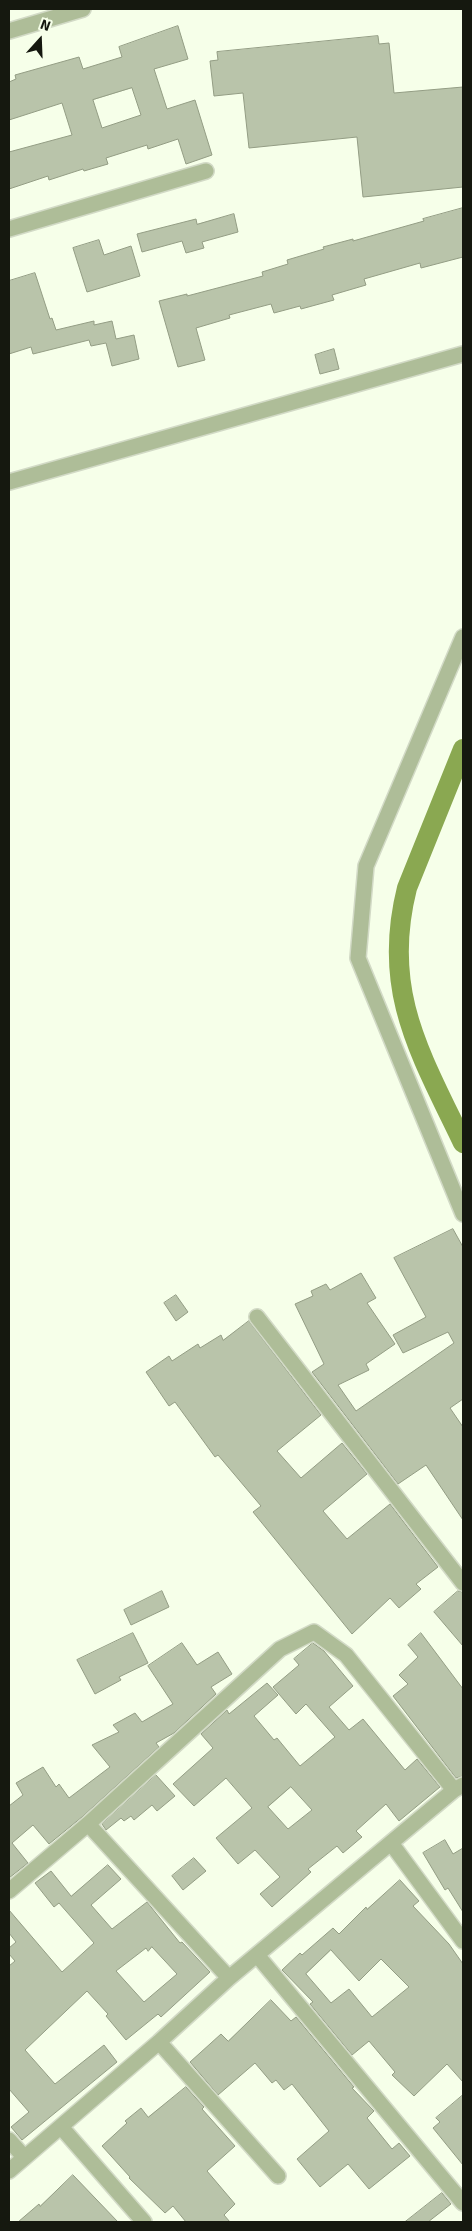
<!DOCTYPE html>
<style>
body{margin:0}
#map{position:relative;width:472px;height:2231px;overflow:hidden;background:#f6ffe9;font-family:Signika,sans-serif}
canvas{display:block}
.frame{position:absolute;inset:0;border:10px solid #15180f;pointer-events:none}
.north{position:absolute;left:15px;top:15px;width:50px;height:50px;-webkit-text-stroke:4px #f6ffe9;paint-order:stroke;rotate:20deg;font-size:14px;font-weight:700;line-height:20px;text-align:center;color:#15180f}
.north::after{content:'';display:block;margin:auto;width:18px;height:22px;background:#15180f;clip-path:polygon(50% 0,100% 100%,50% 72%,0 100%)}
</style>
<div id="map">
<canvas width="472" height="2231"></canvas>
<div class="frame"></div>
<div class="north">N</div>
</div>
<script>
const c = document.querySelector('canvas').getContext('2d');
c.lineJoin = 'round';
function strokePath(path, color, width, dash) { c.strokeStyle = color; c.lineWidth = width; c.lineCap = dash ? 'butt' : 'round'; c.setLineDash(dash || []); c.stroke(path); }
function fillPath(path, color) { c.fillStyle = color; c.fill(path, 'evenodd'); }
strokePath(new Path2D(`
 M 463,749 L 407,888 C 381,991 420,1053 463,1143`), '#8aa851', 20);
const building = new Path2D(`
 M 178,26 L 188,59 L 154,69 L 167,109 L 195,100 L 212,155 L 186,164 L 178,139 L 148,149 L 147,145 L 106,158 L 108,164 L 84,171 L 83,169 L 49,180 L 48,176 L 9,189 L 9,152 L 72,135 L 62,103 L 9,120 L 9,82 L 16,79 L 15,75 L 79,57 L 83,69 L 122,57 L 119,47 ZM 132,88 L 141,115 L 102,128 L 93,100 Z
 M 378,36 L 379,44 L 389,43 L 394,93 L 463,87 L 463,187 L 363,197 L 357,137 L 249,148 L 243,93 L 214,96 L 210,61 L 218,60 L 217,52 Z
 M 463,208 L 463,257 L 421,268 L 420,263 L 364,279 L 366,285 L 332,295 L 334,300 L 301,309 L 300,306 L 274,313 L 271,304 L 229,315 L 230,318 L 196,328 L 205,360 L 178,367 L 159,301 L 187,294 L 187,296 L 263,276 L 262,272 L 288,264 L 287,260 L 324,249 L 323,247 L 353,239 L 353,241 L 424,221 L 423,219 Z
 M 234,214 L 238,232 L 202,242 L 204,248 L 186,253 L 182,241 L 142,252 L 137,234 L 196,219 L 197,224 Z
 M 99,240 L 104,255 L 131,246 L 140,276 L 87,292 L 73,248 Z
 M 35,273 L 50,319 L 52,318 L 56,330 L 94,321 L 94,325 L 112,321 L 116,339 L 134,335 L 139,359 L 112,366 L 106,343 L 91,346 L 89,340 L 33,354 L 31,347 L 9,354 L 9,281 Z
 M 334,349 L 339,369 L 320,374 L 315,355 Z
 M 453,1229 L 463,1247 L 463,1399 L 450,1408 L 463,1427 L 463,1520 L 426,1465 L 398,1484 L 312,1372 L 324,1364 L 295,1304 L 313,1296 L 311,1291 L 326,1284 L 330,1290 L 361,1273 L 376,1298 L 367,1303 L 395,1344 L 366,1364 L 369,1370 L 338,1385 L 356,1411 L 454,1343 L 448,1332 L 403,1353 L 393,1335 L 426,1317 L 394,1258 Z
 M 176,1295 L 188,1312 L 176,1321 L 164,1303 Z
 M 249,1321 L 321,1415 L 277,1451 L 301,1478 L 342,1443 L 367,1474 L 323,1511 L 347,1539 L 390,1504 L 438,1567 L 416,1584 L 421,1589 L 399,1608 L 390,1598 L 352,1634 L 253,1512 L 261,1506 L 218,1455 L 215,1457 L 175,1402 L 169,1406 L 146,1372 L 169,1356 L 172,1361 L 198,1344 L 200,1348 L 221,1335 L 223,1340 Z
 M 162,1591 L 169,1607 L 131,1625 L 124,1610 Z
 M 458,1591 L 463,1592 L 463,1646 L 434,1612 Z
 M 133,1633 L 148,1663 L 119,1677 L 121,1680 L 95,1694 L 77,1660 Z
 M 421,1633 L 463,1689 L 463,1776 L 456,1778 L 393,1696 L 408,1684 L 399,1675 L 418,1657 L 408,1645 Z
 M 182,1643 L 197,1665 L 218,1652 L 232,1674 L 211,1687 L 216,1694 L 174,1733 L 156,1743 L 159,1747 L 82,1817 L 49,1844 L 33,1825 L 12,1843 L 28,1863 L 9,1878 L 9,1806 L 23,1795 L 16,1783 L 43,1767 L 56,1787 L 59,1784 L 69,1798 L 110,1767 L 92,1745 L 119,1732 L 113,1725 L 135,1713 L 142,1722 L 173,1704 L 148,1666 Z
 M 313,1643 L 324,1651 L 353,1686 L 329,1707 L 349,1730 L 363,1719 L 405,1770 L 417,1759 L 440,1787 L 399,1821 L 386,1804 L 356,1831 L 362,1837 L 343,1853 L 337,1846 L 308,1869 L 311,1872 L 272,1907 L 260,1894 L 280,1877 L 255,1850 L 238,1864 L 216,1838 L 252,1808 L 226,1778 L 194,1806 L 173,1784 L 213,1748 L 201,1734 L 227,1710 L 229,1714 L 267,1683 L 278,1695 L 254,1716 L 274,1740 L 277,1738 L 300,1766 L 335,1737 L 306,1704 L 296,1714 L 273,1687 L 299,1665 L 294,1659 ZM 291,1787 L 312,1810 L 288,1829 L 268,1807 Z
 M 156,1775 L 175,1796 L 157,1811 L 152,1805 L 134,1820 L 131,1816 L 124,1821 L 121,1818 L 106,1830 L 102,1824 Z
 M 445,1840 L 453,1854 L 463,1848 L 463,1912 L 448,1888 L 445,1890 L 423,1853 Z
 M 194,1858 L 206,1871 L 183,1890 L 172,1876 Z
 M 108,1865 L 121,1879 L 91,1905 L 112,1929 L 147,1902 L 180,1943 L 182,1942 L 210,1972 L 161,2017 L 158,2014 L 126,2040 L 106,2016 L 108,2014 L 87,1991 L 25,2050 L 55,2084 L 104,2045 L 117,2062 L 22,2140 L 11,2127 L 29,2112 L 9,2089 L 9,1966 L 15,1961 L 9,1954 L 9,1948 L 16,1942 L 9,1933 L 9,1910 L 62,1972 L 94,1943 L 59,1903 L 54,1907 L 35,1883 L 51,1871 L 71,1896 ZM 152,1947 L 177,1974 L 144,2002 L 116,1971 L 146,1948 L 148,1951 Z
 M 400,1880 L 419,1901 L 413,1906 L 449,1944 L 463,1964 L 463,2082 L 447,2064 L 414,2096 L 392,2075 L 395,2072 L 369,2041 L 352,2055 L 310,2004 L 313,2002 L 282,1970 L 300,1953 L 302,1955 L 333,1928 L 339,1934 L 366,1907 L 367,1909 ZM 331,1950 L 359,1981 L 381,1959 L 409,1987 L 372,2017 L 349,1989 L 331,2003 L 306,1974 Z
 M 271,2000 L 291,2021 L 296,2017 L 354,2087 L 352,2088 L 374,2111 L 367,2118 L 392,2149 L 399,2143 L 410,2156 L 369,2189 L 348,2164 L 320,2187 L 297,2159 L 329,2131 L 292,2084 L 284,2090 L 276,2080 L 272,2083 L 255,2063 L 218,2095 L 190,2062 L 221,2034 L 228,2041 Z
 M 186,2087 L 204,2107 L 202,2109 L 235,2146 L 207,2171 L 235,2204 L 224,2215 L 230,2222 L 186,2222 L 173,2206 L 165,2213 L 129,2178 L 130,2177 L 102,2146 L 127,2123 L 125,2121 L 141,2108 L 148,2117 Z
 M 463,2095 L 463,2165 L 433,2128 L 440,2122 L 436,2118 Z
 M 73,2175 L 118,2222 L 18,2222 L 39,2204 L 40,2206 Z
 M 442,2193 L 451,2204 L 428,2222 L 405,2222 Z`);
fillPath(building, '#b9c4aa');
strokePath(building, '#939d84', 1);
const minor = new Path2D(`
 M 9,31 L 83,9
 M 9,229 L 206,171
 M 9,482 L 463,354
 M 463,637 L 366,866 L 358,958 L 463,1214
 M 257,1317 L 463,1583
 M 88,1824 L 229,1978
 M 391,1843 L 463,1941
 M 9,1891 L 88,1824 L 280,1649 L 314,1632 L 346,1655 L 454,1790
 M 257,1955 L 463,2203
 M 159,2042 L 278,2176
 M 62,2128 L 144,2222
 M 9,2140 L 24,2157
 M 9,2171 L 159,2042 L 229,1978 L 454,1790 L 463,1785`);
strokePath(minor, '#d2dac6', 18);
strokePath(minor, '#aebd98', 15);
</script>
